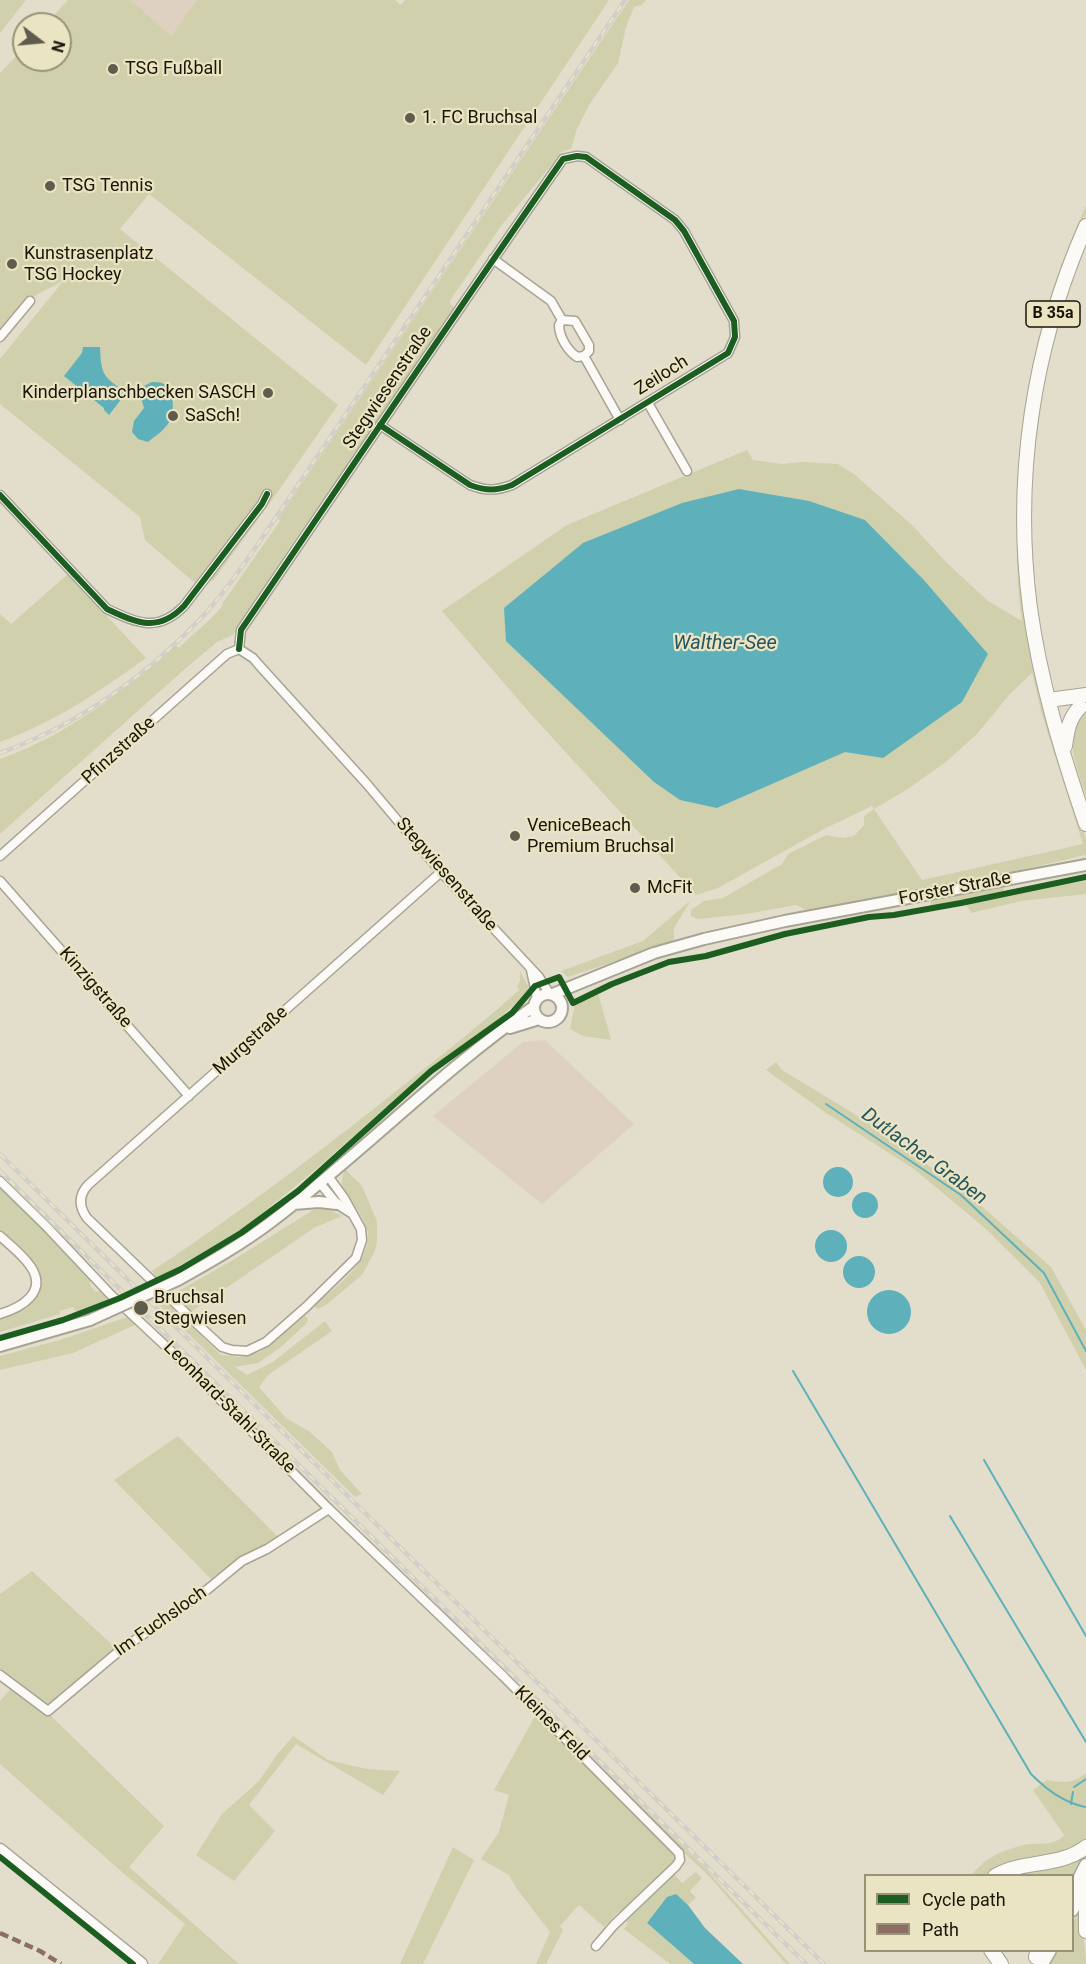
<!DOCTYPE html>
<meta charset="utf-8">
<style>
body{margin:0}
#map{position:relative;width:1086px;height:1964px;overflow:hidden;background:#e2decb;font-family:Roboto,sans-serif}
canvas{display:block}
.legend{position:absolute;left:864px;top:1874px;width:210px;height:78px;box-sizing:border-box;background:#ebe4c2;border:2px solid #979278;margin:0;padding:8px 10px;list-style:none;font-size:18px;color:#19160a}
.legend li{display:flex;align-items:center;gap:12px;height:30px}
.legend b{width:30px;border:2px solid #979278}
.north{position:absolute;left:12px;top:12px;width:60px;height:60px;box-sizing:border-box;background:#ebe4c2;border:2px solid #979278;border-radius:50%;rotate:106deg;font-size:16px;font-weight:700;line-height:24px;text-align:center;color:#19160a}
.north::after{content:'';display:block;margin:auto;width:21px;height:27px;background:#5f5c4e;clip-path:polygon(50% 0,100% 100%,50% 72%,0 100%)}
</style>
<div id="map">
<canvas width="1086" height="1964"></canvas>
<ul class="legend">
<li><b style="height:8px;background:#1b5e20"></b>Cycle path</li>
<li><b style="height:8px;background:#8d6e63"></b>Path</li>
</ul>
<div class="north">N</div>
</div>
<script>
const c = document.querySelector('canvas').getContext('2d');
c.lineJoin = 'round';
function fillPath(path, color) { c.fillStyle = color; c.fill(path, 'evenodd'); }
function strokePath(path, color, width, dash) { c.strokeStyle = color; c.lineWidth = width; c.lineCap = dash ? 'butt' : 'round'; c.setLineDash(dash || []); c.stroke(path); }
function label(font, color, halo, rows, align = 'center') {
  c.font = font + ' Roboto,sans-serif'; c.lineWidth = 4.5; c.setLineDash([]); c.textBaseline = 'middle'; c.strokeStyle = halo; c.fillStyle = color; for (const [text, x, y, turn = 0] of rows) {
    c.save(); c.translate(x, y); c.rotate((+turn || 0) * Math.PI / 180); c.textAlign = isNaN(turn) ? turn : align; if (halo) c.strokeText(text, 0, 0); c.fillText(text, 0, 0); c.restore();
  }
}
fillPath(new Path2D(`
 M 131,0 L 197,0 L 171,36 Z
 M 545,1040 L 634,1124 L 542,1204 L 433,1116 L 523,1042 Z`), '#ded1c1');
fillPath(new Path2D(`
 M 0,0 L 26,0 L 0,33 Z
 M 68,0 L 131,0 L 171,36 L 197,0 L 395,0 L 401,5 L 405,0 L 609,0 L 366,365 L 149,194 L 120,229 L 338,405 L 272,500 L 213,581 L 195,583 L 145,540 L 140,517 L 0,404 L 0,359 L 64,280 L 24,302 L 0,331 L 0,73 L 24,48 L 24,60 L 60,60 L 60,24 L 46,24 Z
 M 629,0 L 646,0 L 642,5 L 634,7 L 626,27 L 618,63 L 589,105 L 577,129 L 571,149 L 563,151 L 501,226 L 449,302 L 455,308 L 233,635 L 217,642 L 186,668 L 0,834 L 0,759 C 68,735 122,692 176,645 L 179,648 C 194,632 210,622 223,605 L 222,604 L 280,521 L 278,519 Z
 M 1086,206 L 1086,214 L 1066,261 L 1020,493 L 1050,731 L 1086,839 L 1086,856 L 1085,855 L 983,879 L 806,910 L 796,905 L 746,914 L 698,919 L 691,916 L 691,910 L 704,901 L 723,898 L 782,864 L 788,854 L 826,835 L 843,838 L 854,836 L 864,825 L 864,816 L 874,809 L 872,806 L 824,829 L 718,888 L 696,895 L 528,711 L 442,611 L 567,525 L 747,450 L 753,460 L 782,464 L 803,462 L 838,464 L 854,474 L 912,525 L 947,563 L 988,601 L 1022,621 C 1017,586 1016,551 1017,516 C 1018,406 1039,306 1086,206 ZM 865,520 L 923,579 L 988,654 L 883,758 L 845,751 L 717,808 ZM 1032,673 L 1042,715 L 1083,844 L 922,880 L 874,809 L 908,789 L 947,761 L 977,734 L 1009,695 Z
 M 68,574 L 146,658 C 97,693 57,721 0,742 L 0,614 L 11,624 Z
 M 1086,712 L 1086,796 C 1079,772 1059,730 1086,712 Z
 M 1086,881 L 1086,894 L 1021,901 L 971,913 L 966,904 L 942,905 L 931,907 L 930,899 L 1003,886 L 1005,895 Z
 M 691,900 L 674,928 L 674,941 L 568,977 L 561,971 L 643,941 Z
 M 520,971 L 529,988 L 515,1004 L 488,1028 L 431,1068 L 315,1170 L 243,1229 L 157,1279 L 152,1271 C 232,1218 309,1160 385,1100 C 430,1064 476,1029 519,990 L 517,986 L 520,981 Z
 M 598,993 L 610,1036 L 611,1040 L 583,1036 L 570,1029 L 575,1004 Z
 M 776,1062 L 782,1070 L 866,1121 L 963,1190 L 1051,1267 L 1086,1330 L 1086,1370 L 1040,1283 L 986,1229 L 914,1169 L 823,1111 L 766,1070 Z
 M 345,1169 L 362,1186 L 377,1221 L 377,1242 L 374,1253 L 362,1275 L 326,1305 L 318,1309 L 313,1306 C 333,1289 369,1265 368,1235 C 368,1227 359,1212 355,1206 C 344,1190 338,1189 345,1169 Z
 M 0,1184 L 77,1261 L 90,1278 L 90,1285 L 96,1292 L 102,1289 L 111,1299 L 76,1312 L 73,1307 L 60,1311 L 60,1314 L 0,1332 L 0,1318 L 26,1307 L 35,1296 L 30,1260 L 0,1230 Z
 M 328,1209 L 342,1216 L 314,1228 L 191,1312 L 175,1293 L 233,1260 L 313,1210 Z
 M 163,1299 L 221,1355 L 240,1357 L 260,1352 L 302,1317 L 305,1316 L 308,1318 L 307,1323 L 281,1347 L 258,1363 L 235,1367 L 247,1375 L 273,1362 L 325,1321 L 332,1331 L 268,1375 L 259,1387 L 286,1418 L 310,1432 L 332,1452 L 340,1470 L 362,1494 L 355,1497 L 156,1302 Z
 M 130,1316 L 139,1323 L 73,1353 L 0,1370 L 0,1356 L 60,1340 Z
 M 245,1420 L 706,1869 L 790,1964 L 786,1964 L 709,1876 L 678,1847 L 678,1859 L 624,1913 L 618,1912 L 604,1927 L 579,1905 L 560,1926 L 563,1930 L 546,1964 L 536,1964 L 550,1932 L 517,1889 L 509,1875 L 481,1859 L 499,1832 L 509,1795 L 494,1790 L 539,1709 L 331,1507 Z
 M 178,1436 L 280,1539 L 214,1582 L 114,1480 Z
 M 32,1571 L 118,1650 L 54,1702 L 48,1704 L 40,1702 L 0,1669 L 0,1594 Z
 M 12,1687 L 47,1712 L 164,1826 L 129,1867 L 239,1964 L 158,1964 L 185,1924 L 123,1873 L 0,1764 L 0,1701 Z
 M 293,1736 L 328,1760 L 367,1769 L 400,1771 L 383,1795 L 296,1744 L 249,1805 L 275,1831 L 234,1881 L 196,1855 L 222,1814 L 259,1781 L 276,1756 Z
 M 1086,1773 L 1086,1840 L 1070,1854 L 989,1875 L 971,1876 C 984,1858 1003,1850 1024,1845 C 1037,1842 1055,1847 1064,1835 L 1033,1790 L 1047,1780 C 1064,1783 1073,1784 1086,1773 Z
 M 453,1847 L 474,1860 L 423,1964 L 400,1964 Z
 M 1079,1859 L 1081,1860 L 1073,1878 L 1072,1876 L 1009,1876 C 1031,1868 1058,1871 1079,1859 Z
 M 672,1872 L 682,1883 L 696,1872 L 702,1878 L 690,1891 L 696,1898 L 688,1905 L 676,1895 L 647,1923 L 694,1964 L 670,1964 L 624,1929 L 628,1923 L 625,1919 Z
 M 1079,1910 L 1081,1911 C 1081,1929 1086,1946 1086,1964 L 1050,1964 L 1058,1951 L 1072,1950 L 1073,1923 Z`), '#d0d0ad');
fillPath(new Path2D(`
 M 83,347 L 100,347 C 101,377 104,376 126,393 L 109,415 L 104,410 L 104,408 L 64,376 L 82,353 Z
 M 152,382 C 155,382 159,382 162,383 C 175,389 175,412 169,422 C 164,431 155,436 148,442 L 138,439 L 132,432 L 134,421 L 144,408 L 140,394 L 144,386 Z
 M 739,489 L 809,501 L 865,520 L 923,579 L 988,654 L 962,702 L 883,758 L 845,752 L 717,808 L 680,800 L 654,782 L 506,641 L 504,608 L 583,543 L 682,503 Z
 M823 1182a15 15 0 1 1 30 0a15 15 0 1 1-30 0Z
 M852 1205a13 13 0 1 1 26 0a13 13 0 1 1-26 0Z
 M815 1246a16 16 0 1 1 32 0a16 16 0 1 1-32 0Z
 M843 1272a16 16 0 1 1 32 0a16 16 0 1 1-32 0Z
 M867 1312a22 22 0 1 1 44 0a22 22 0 1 1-44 0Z
 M 676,1894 L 688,1905 L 705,1928 L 743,1964 L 694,1964 L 647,1923 L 667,1897 Z`), '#5eb0ba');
strokePath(new Path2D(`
 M 826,1104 L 961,1195 L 1044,1273 L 1086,1351
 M 793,1371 L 1031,1774 C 1047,1790 1063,1802 1085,1807
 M 984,1460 L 1086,1636
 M 950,1516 L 1086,1742
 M 1074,1787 L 1086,1779
 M 1071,1804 L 1073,1792`), '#5eb0ba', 2);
const minor = new Path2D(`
 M 493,259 L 551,301 L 562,320 L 559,325 C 559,337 568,351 577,357 L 584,356
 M 562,320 L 575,321 L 589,345 L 589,351 L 584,356
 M 0,337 L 30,301
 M 584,356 L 620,420
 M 648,403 L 687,471
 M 0,495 L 107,609 C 137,623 158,633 184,606 L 262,504 L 267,494
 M 239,649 L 241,630 C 348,473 454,315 563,159 L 577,156 L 586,157 L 675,220 L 684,231 L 734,321 L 735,337 L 728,353 L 512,485 C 496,491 486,491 470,485 L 380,425
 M 239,649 L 253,658 L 259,665 L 366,783 L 441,872 L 539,977 L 549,993
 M 0,856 L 227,654 L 239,649
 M 0,881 L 189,1096
 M 531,970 L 537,998
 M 328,1176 L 344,1198 L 361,1229 L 362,1240 L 356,1258 L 306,1307 L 266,1342 L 247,1351 L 232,1350 L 222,1347 L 196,1323 L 87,1218 C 79,1207 78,1196 88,1185 L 441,872
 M 0,1181 L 47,1227 L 111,1295 L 188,1367 L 329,1509 L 503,1676 L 679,1853 L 680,1860 L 676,1866 L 614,1925 L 596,1946
 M 320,1183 L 337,1204 L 351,1213
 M 0,1236 C 10,1245 23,1255 31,1267 C 48,1293 20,1308 0,1314
 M 0,1675 L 48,1711 L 118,1652 L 208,1589 L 242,1561 L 267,1549 L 329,1509`);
const tertiary = new Path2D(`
 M534 1008a14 14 0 1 1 28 0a14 14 0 1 1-28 0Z
 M 553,994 L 654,953 L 704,939 L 785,921 L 1086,865
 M 510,1028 L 539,1019
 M 293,1204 L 319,1202 L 337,1204
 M 178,1280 C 210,1262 242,1244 271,1222 C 361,1154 440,1072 533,1007
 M 0,1346 L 90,1320`);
const secondary = new Path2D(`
 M 0,1850 L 141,1964
 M 1072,1893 L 1086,1865
 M 1072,1910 L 1086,1885
 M 1042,1964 L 1050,1950`);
const primary = new Path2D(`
 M 1086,226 C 1033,346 1013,478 1030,608 C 1040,681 1062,754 1086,824
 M 1049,700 L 1086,695
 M 1065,746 C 1067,731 1069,718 1080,707
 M 995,1876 C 1024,1859 1059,1868 1086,1847
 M 1086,1904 L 1086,1931
 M 991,1950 L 1001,1964
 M 1036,1957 L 1038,1950`);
strokePath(minor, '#a7a495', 11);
strokePath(tertiary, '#a7a495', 14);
strokePath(secondary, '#a7a495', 15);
strokePath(primary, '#a7a495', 16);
strokePath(minor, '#fbfaf7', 8);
strokePath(tertiary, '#fbfaf7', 10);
strokePath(secondary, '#fbfaf7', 12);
strokePath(primary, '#fbfaf7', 14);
const rail = new Path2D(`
 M 0,753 C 78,725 148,675 204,615 C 231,585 253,551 275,519 L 625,0
 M 0,1154 L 824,1964
 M 0,1171 L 806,1964`);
strokePath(rail, '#d0cfc9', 4.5);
strokePath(rail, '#ebe4c2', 2, [7]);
const tertiaryBridge = new Path2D(`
 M 90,1320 L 178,1280`);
strokePath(tertiaryBridge, '#a7a495', 14, []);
strokePath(tertiaryBridge, '#fbfaf7', 10);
strokePath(new Path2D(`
 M 0,1933 L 40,1951 L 61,1964`), '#8d6e63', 4.5, [9, 4.5]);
strokePath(new Path2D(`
 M 0,495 L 107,609 C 137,623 158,633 184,606 L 262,504 L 267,494
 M 239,649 L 241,630 C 348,473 454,315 563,159 L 577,156 L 586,157 L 675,220 L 684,231 L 734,321 L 735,337 L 728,353 L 512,485 C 496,491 486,491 470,485 L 380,425
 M 0,1338 L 63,1320 L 120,1298 L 181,1269 L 241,1233 L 298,1191 L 431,1071 L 512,1013 L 535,986 L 559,977 L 573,1003 L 612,984 L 669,962 L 706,956 L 785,934 L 869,917 L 894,915 L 961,903 L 1086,877
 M 0,1857 L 133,1964`), '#1b5e20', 6);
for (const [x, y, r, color] of [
 [113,69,6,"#5f5c4e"],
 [410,118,6,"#5f5c4e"],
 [50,186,6,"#5f5c4e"],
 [12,264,6,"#5f5c4e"],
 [268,393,6,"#5f5c4e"],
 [173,416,6,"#5f5c4e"],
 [515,836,6,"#5f5c4e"],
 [635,888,6,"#5f5c4e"],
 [141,1308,8,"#5f5c4e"]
]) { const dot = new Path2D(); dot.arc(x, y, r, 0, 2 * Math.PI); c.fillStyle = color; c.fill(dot); strokePath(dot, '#ebe4c2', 2); }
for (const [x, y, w] of [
 [1053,314,54]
]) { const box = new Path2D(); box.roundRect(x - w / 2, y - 13, w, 26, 4.5); c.fillStyle = '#ebe4c2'; c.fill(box); strokePath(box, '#19160a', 1.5); }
label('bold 16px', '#19160a', null, [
 ["B 35a",1053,314]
]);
label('18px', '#19160a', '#ebe4c2', [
 ["TSG Fußball",125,69],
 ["1. FC Bruchsal",422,118],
 ["TSG Tennis",62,186],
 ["Kunstrasenplatz",24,254],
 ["TSG Hockey",24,275],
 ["Kinderplanschbecken SASCH",256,393,"right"],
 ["SaSch!",185,416],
 ["VeniceBeach",527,826],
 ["Premium Bruchsal",527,847],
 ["McFit",647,888],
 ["Bruchsal",154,1298],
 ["Stegwiesen",154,1319]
], 'left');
label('18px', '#19160a', '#ebe4c2', [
 ["Zeiloch",662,376,-32],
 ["Stegwiesenstraße",388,388,-56],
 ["Pfinzstraße",119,751,-42],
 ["Stegwiesenstraße",446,875,49],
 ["Forster Straße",955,889,-11],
 ["Kinzigstraße",95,988,49],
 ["Murgstraße",251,1041,-42],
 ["Leonhard-Stahl-Straße",229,1408,45],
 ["Im Fuchsloch",161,1622,-35],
 ["Kleines Feld",551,1724,45]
]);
label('italic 20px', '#265660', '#ebe4c2', [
 ["Walther-See",725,644],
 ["Dutlacher Graben",924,1157,36]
]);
</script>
